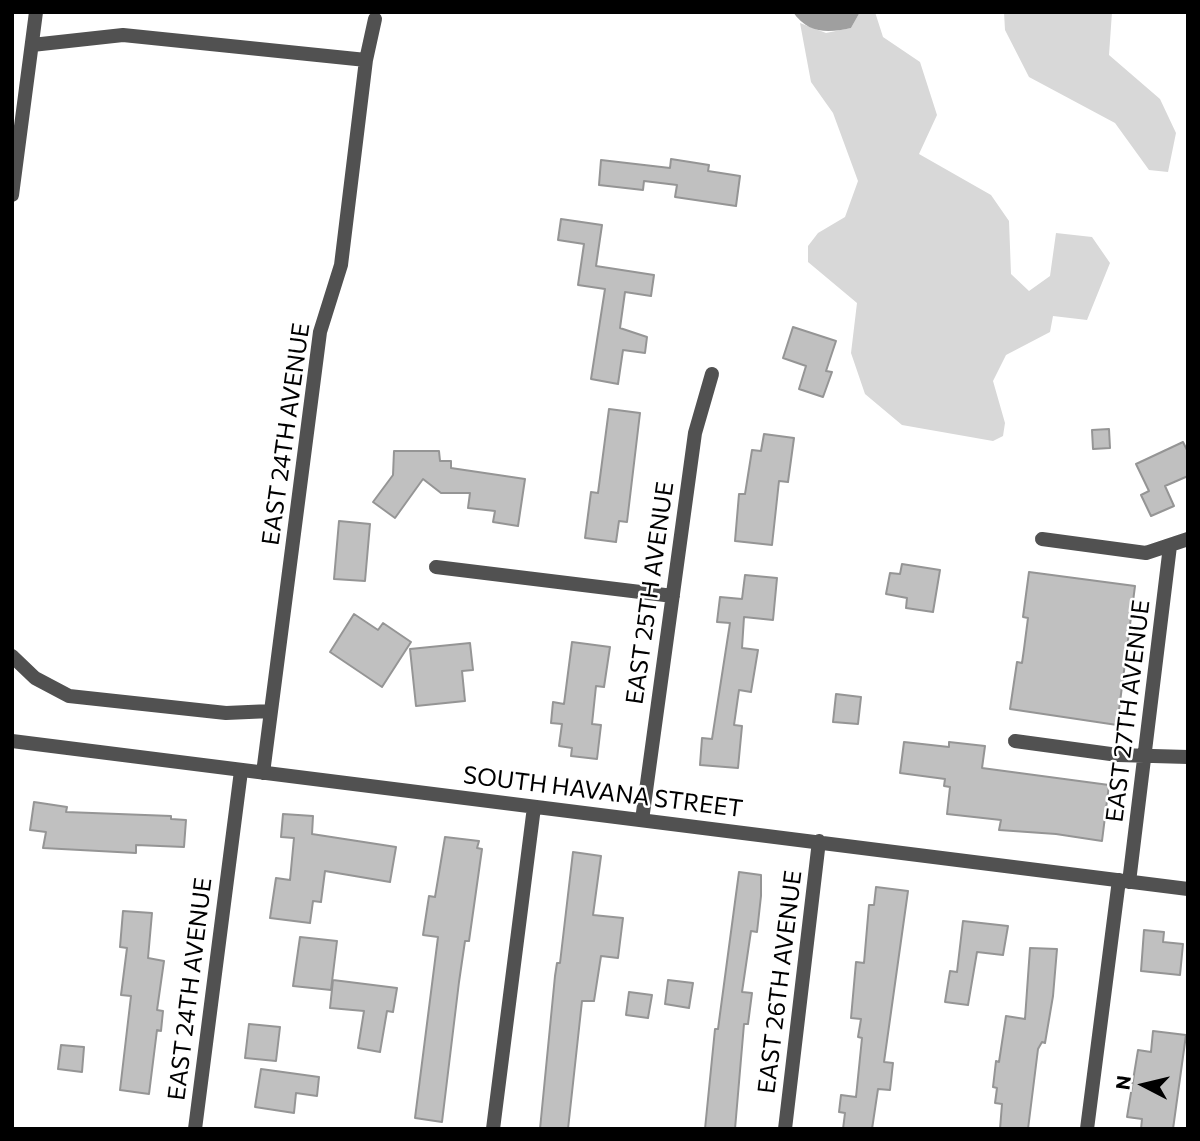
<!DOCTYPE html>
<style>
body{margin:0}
#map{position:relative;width:1200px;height:1141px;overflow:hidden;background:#fff;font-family:Commissioner,sans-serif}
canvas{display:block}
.frame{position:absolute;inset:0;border:14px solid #000;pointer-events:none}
.north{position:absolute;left:1109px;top:1050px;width:70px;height:70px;-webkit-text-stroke:5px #fff;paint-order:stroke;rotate:277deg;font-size:19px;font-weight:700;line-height:28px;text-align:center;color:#000}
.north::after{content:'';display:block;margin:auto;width:24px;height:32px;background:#000;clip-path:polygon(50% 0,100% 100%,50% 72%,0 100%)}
</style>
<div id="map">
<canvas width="1200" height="1141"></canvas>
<div class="frame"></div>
<div class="north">N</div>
</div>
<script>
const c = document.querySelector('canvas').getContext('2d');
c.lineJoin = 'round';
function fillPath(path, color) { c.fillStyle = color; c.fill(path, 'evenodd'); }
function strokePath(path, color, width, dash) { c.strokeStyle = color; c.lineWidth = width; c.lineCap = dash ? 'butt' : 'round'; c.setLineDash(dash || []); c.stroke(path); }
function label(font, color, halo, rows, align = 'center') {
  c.font = font + ' Commissioner,sans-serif'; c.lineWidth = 5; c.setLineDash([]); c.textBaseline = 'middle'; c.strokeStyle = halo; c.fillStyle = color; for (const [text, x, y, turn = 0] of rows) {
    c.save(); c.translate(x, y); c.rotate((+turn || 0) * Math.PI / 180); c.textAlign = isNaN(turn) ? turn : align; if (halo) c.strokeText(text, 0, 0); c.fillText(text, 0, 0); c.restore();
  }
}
fillPath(new Path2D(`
 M 860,12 L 875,12 L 883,37 L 920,62 L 937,115 L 919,154 L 991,195 L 1009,221 L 1011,274 L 1029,291 L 1050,276 L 1056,233 L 1092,237 L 1110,263 L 1087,320 L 1053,316 L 1050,332 L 1006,355 L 993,381 L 1005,423 L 1003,436 L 993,441 L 902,425 L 865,394 L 851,353 L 857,303 L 808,262 L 808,246 L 818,233 L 845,217 L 858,181 L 833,113 L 811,82 L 800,23 L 826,33 L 851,28 Z
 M 1004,12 L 1112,12 L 1109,55 L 1160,99 L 1176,133 L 1168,172 L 1149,170 L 1115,123 L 1029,77 L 1005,30 Z`), '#d8d8d8');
fillPath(new Path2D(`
 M 793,12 L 860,12 L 851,28 C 828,33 808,34 793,12 Z`), '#9f9f9f');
const building = new Path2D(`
 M 671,159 L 709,165 L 708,171 L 740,176 L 736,206 L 675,197 L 677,185 L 644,181 L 643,190 L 599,185 L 601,160 L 670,168 Z
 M 561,219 L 602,225 L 596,266 L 654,275 L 651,296 L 625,292 L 620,328 L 647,337 L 645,353 L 623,350 L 618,384 L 591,379 L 605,289 L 578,285 L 584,244 L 558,240 Z
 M 793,327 L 836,341 L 826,371 L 832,372 L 823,397 L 799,389 L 806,366 L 783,358 Z
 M 609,409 L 640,413 L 627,522 L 619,521 L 616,542 L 585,538 L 591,492 L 598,493 Z
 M 1109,429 L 1110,448 L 1093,449 L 1092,430 Z
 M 764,434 L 794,438 L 788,482 L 779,481 L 772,545 L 735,541 L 739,494 L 745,494 L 752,450 L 761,451 Z
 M 1183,442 L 1188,452 L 1188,476 L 1165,486 L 1174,506 L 1151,516 L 1141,495 L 1149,491 L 1136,464 Z
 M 394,451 L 439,451 L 440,461 L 451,461 L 451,468 L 525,479 L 518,526 L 493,522 L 495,511 L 468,508 L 470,493 L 441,493 L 423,479 L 395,518 L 373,502 L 393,475 Z
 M 339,521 L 370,524 L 365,581 L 334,579 Z
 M 902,564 L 940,570 L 933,612 L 906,608 L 907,598 L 886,594 L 890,573 L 900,574 Z
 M 1029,572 L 1135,586 L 1117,725 L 1010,709 L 1017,662 L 1022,663 L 1024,649 L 1028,618 L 1023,617 Z
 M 745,575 L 777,578 L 773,620 L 744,617 L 742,648 L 758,650 L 751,692 L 739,690 L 734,725 L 742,726 L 738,768 L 700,765 L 702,738 L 712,739 L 730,623 L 717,622 L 720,597 L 742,599 Z
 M 354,614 L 378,630 L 383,623 L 411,642 L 382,687 L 330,652 Z
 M 572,642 L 610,647 L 604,687 L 596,686 L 592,724 L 601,725 L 597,759 L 571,756 L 572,748 L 559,746 L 562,724 L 551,723 L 553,702 L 564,704 Z
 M 470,643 L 473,670 L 462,671 L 465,701 L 416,706 L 410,649 Z
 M 836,694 L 861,697 L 858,724 L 833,722 Z
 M 904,742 L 949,747 L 949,742 L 985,746 L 982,768 L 1109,785 L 1102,841 L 1056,834 L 999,830 L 1001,820 L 947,814 L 950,787 L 944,786 L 945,779 L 900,773 Z
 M 34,802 L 67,807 L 66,812 L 171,816 L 171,819 L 186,820 L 184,847 L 136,845 L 136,853 L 43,848 L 46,832 L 30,830 Z
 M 283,814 L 313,816 L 312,834 L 396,847 L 390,882 L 325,871 L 321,902 L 313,901 L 310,923 L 270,918 L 276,878 L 290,880 L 294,838 L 281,837 Z
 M 445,837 L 479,841 L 477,848 L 482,849 L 469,941 L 465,941 L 459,982 L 442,1122 L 415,1118 L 438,937 L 423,935 L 429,896 L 435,897 Z
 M 573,852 L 601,856 L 593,915 L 623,918 L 618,958 L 601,956 L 594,1001 L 582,1001 L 568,1129 L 540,1129 L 555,976 L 557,963 L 560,963 Z
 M 739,872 L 761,875 L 761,896 L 757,932 L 751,931 L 742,992 L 752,993 L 748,1024 L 744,1024 L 735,1129 L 705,1129 L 715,1029 L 718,1029 Z
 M 876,887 L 908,891 L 884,1062 L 893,1063 L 890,1090 L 878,1089 L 872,1129 L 843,1129 L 845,1113 L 839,1112 L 841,1095 L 856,1097 L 862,1038 L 858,1037 L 861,1019 L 851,1018 L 856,962 L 864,963 L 869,905 L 874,905 Z
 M 123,911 L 152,913 L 148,958 L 164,961 L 157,1010 L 163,1011 L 161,1031 L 157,1030 L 149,1094 L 120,1090 L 131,996 L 121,995 L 127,948 L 120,947 Z
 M 963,921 L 1008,926 L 1003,955 L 977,952 L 968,1005 L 945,1002 L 950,971 L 957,972 Z
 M 1144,930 L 1164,932 L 1163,942 L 1183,944 L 1180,975 L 1141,971 Z
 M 300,937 L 337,941 L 331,990 L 293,986 Z
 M 1030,948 L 1057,949 L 1053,996 L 1045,1043 L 1042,1042 L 1038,1049 L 1028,1129 L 1000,1129 L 1002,1104 L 995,1103 L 997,1088 L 993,1087 L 996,1061 L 999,1062 L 1006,1016 L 1025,1019 Z
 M 333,980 L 397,988 L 393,1012 L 387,1011 L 380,1052 L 358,1048 L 364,1011 L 330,1008 Z
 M 668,980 L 693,983 L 689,1008 L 665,1004 Z
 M 629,992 L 652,995 L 648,1018 L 626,1015 Z
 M 249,1024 L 280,1027 L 276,1061 L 245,1058 Z
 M 1153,1031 L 1186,1035 L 1173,1129 L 1141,1129 L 1142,1119 L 1127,1117 L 1138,1050 L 1151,1052 Z
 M 61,1045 L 84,1047 L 82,1072 L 58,1069 Z
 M 261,1069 L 319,1077 L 317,1096 L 296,1093 L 294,1113 L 255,1107 Z`);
fillPath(building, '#c0c0c0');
strokePath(building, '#959595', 2);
strokePath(new Path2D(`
 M 32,45 L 123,35 L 366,60
 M 12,195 L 36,12
 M 1042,539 L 1146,553 L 1188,539
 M 436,567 L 673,596
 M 12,656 L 35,678 L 69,696 L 226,713 L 271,711
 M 12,741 L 1188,889
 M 1015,741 L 1118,755 L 1188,757
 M 263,773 L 320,332 L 341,265 L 366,60 L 375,19
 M 642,820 L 695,433 L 712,374
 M 1129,882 L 1170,546
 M 195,1129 L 241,771
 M 493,1129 L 534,807
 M 785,1129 L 819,841
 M 1087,1129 L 1119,880`), '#515151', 14);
label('24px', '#000', '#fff', [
 ["EAST 24TH AVENUE",286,434,-82],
 ["EAST 25TH AVENUE",650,593,-82],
 ["EAST 27TH AVENUE",1128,711,-83],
 ["SOUTH HAVANA STREET",603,792,7],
 ["EAST 26TH AVENUE",780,982,-83],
 ["EAST 24TH AVENUE",190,989,-83]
]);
</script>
